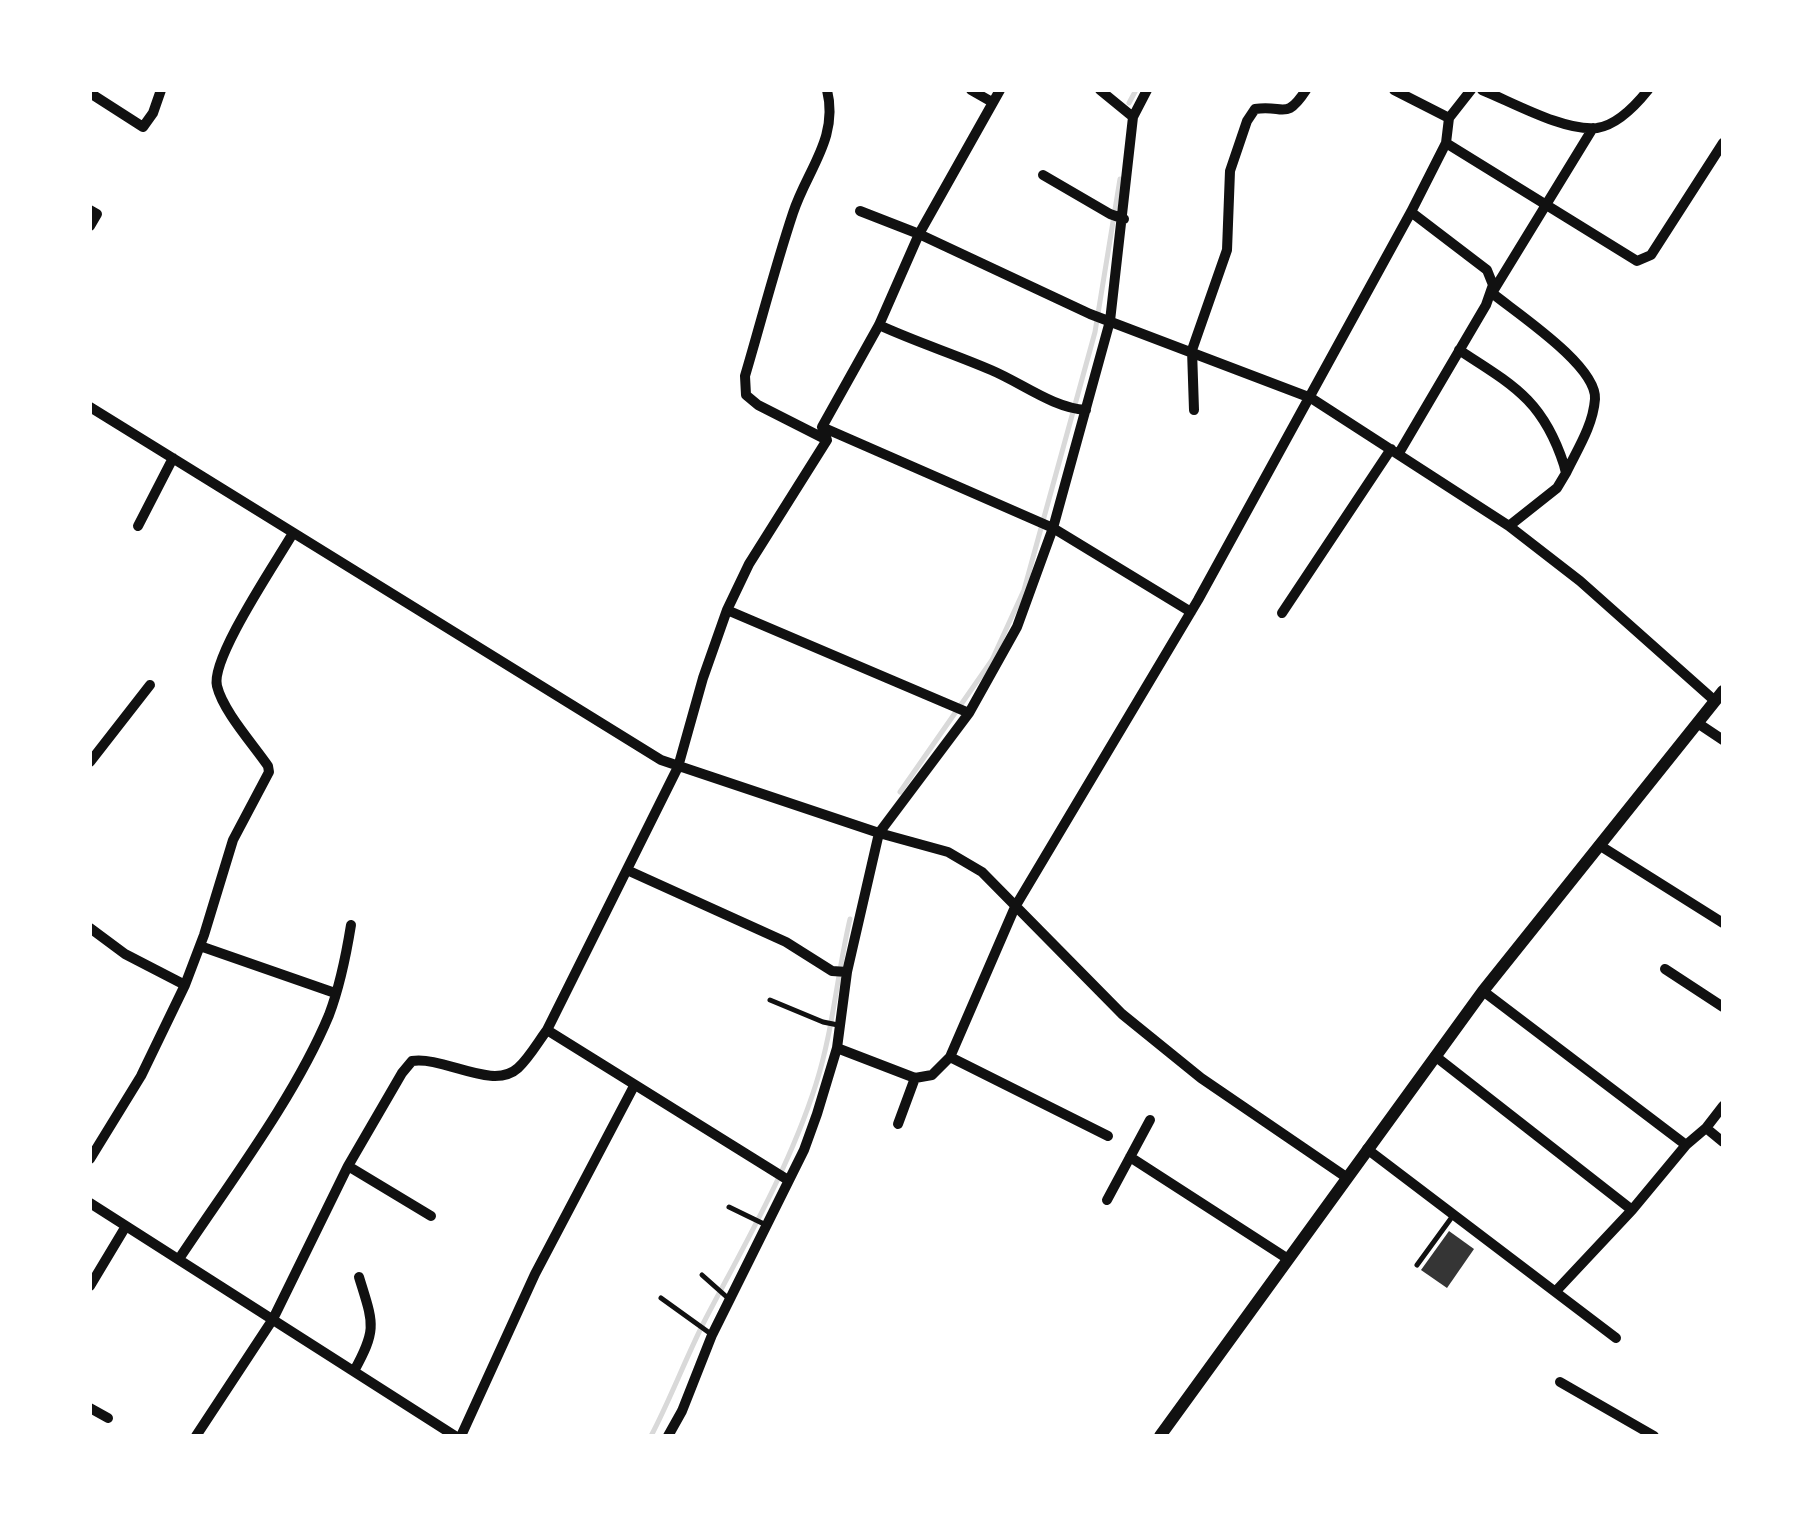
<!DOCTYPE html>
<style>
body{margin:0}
#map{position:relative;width:1813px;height:1526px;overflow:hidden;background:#fff;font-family:Figtree,sans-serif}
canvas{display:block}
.frame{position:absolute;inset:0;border:92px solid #fff;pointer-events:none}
</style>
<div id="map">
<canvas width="1813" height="1526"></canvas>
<div class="frame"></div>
</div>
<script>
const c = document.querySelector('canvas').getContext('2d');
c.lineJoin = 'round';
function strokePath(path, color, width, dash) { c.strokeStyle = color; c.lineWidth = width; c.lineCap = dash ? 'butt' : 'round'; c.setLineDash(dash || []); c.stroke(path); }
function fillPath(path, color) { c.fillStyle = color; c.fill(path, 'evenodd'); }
strokePath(new Path2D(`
 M 1129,103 L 1136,90
 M 900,792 L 992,660 L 1024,590 L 1095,332 L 1120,179
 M 651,1436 C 671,1398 686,1357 706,1318 C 746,1242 790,1166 816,1084 C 833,1031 837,974 850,919`), '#d9d9d9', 5);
fillPath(new Path2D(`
 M 1449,1231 L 1474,1249 L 1447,1288 L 1421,1270 Z`), '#353535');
strokePath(new Path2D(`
 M 770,1000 L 823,1022 L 838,1025
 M 729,1207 L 764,1224
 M 1417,1265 L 1452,1217
 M 702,1275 L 729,1299
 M 661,1298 L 711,1334`), '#111', 5);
strokePath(new Path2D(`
 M 971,90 L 992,102
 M 1394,90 L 1449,118
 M 1482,90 C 1512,102 1565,132 1597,128 C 1617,125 1636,105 1648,90
 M 90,93 L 143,127 L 153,113 L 161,90
 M 1133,117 L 1147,90
 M 1446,143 L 1637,261 L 1651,255 L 1723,143
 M 1043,175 L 1110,214 L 1124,219
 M 90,210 L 97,214 L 90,226
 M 860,211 L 919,234 L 1090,314 L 1311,398 L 1509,526 L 1580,581 L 1715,701
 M 879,325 C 916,342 954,354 991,370 C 1022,383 1053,408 1086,410
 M 1459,350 C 1513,385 1543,400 1564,465 L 1566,473 L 1557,488 L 1509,526
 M 90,407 L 661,760 L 879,833 L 948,852 L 982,872 L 1122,1014 L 1201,1078 L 1346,1177
 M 1194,410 L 1192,350 L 1227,250 L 1230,171 L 1247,121 L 1255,109 C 1284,104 1285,122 1306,90
 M 822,427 L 1053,528 L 1191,612
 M 827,440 L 758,405 L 746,395 L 745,376 C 761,322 775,267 793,213 C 807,170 839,138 827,90
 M 1399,453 L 1486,305 L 1493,285 L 1487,270 L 1411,212
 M 1566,473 C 1577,450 1593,426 1595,399 C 1597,366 1518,314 1492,293 L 1593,128
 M 138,526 L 173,458
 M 727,610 L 969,713
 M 1282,613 L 1391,449
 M 1699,724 L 1723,740
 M 90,762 L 150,685
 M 1599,845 L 1723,923
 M 627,870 L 786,942 L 832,971 L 847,972
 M 90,928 L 125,954 L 185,985 L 141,1076 L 90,1159
 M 200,946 L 335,993
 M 1665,969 L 1723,1007
 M 185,985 L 204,935 L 233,840 L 269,772 L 268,766 C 253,744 223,711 217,686 C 210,659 277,561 293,533
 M 1483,991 L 1686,1145
 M 547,1030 L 788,1180
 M 837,1048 L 915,1078 L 932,1075 L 950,1057
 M 1435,1056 L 1632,1210
 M 898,1124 L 915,1078
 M 1706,1128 L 1723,1142
 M 1108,1136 L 950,1057 L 1015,907 L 1198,600 L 1411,212 L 1446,143 L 1449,118 L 1471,90
 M 1367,1149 L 1616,1338
 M 1130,1157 L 1288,1259
 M 348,1166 L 431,1216
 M 1107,1200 L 1150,1120
 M 90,1203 L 455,1436
 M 179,1259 C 228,1185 295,1097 329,1015 C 340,986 346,956 351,925
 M 90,1286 L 126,1226
 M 1556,1291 L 1632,1210 L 1686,1145 L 1706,1128 L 1723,1106
 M 354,1371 C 378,1328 373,1323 359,1277
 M 1560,1382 L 1654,1436
 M 90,1408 L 108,1418
 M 196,1436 L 273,1319 L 348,1166 L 402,1073 L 412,1061 C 444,1056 493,1091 518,1068 C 529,1058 538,1042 547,1030 L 678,767 L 703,678 L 727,610 L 749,564 L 827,440 L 822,427 L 879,325 L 919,234 L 1000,90
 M 461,1436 L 535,1274 L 634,1086
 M 668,1436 L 682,1411 L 712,1335 L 804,1150 L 817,1114 L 837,1048 L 847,972 L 879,833 L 969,713 L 1017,627 L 1053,528 L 1110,321 L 1133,117 L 1100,90`), '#111', 10);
strokePath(new Path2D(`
 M 1160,1436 L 1483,991 L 1723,691`), '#111', 12);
</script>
